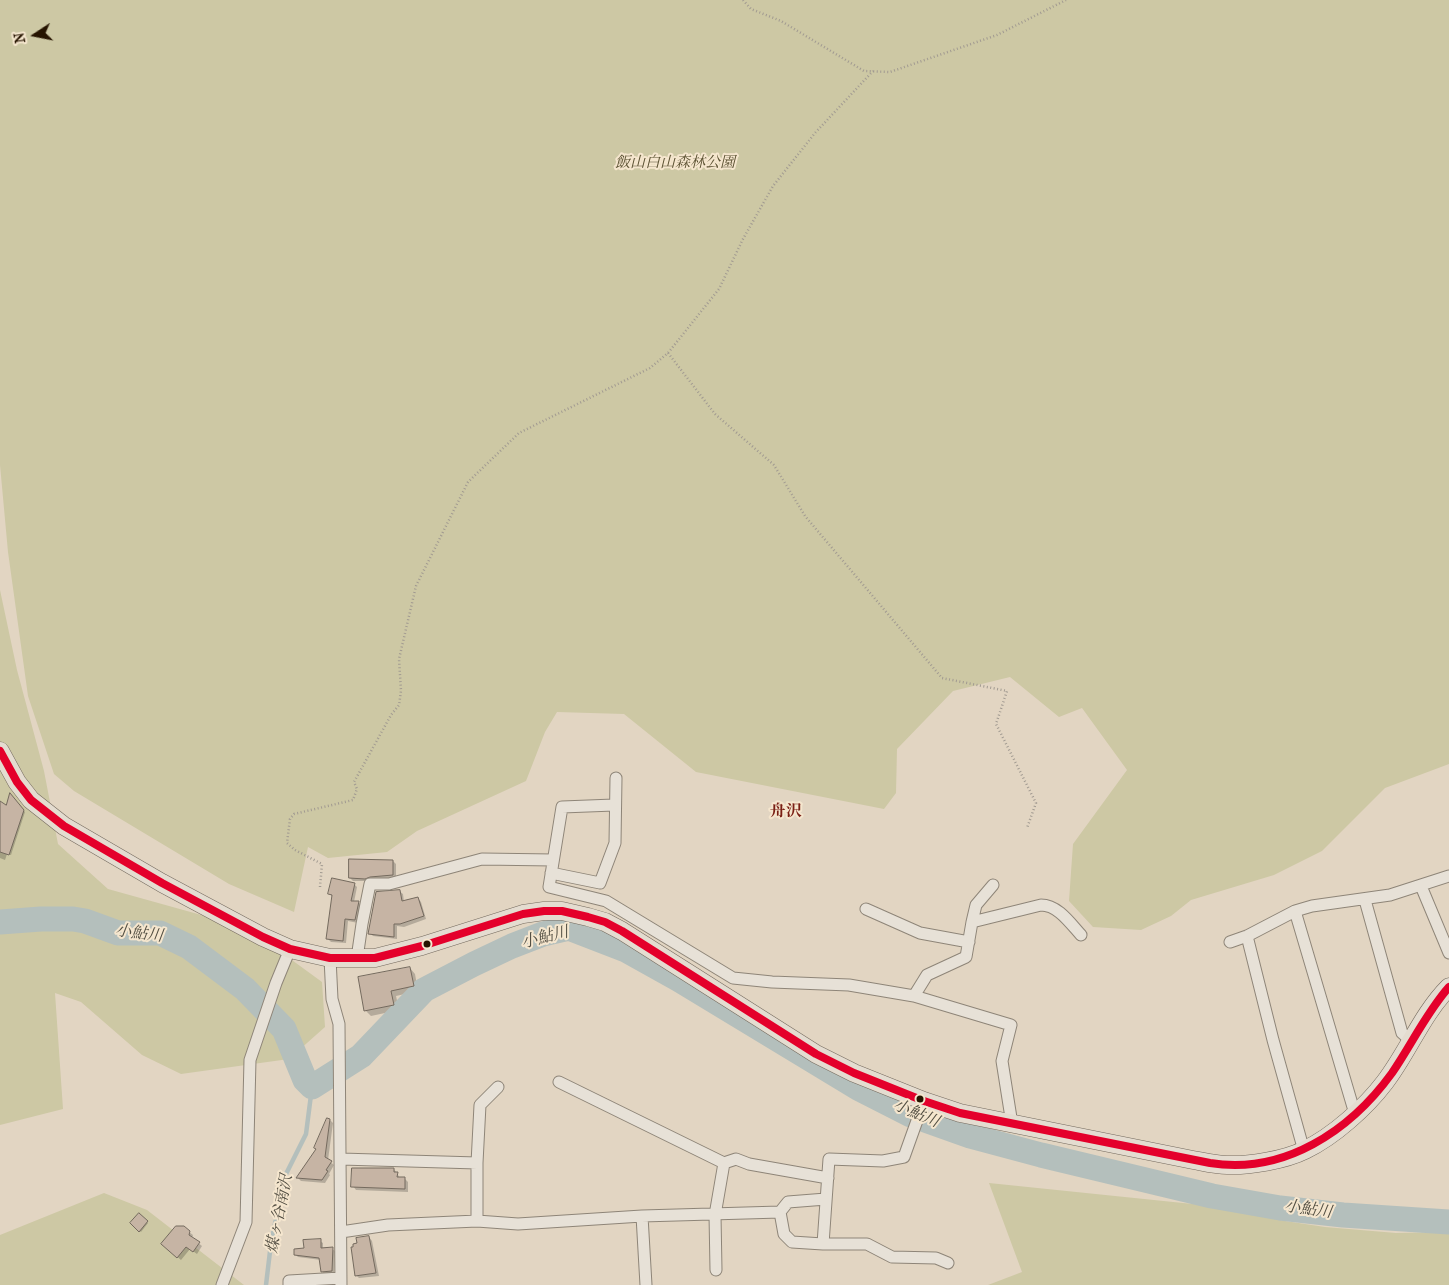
<!DOCTYPE html>
<meta charset="utf-8">
<style>
body{margin:0}
#map{position:relative;width:1449px;height:1285px;overflow:hidden;background:#e2d5c2;font-family:"IM FELL French Canon",serif}
canvas{display:block}
.north{position:absolute;left:10px;top:10px;width:50px;height:50px;-webkit-text-stroke:4px #f5e6ce;paint-order:stroke;rotate:259deg;font-size:14px;font-weight:700;line-height:20px;text-align:center;color:#261400}
.north::after{content:'';display:block;margin:auto;width:18px;height:22px;background:#261400;clip-path:polygon(50% 0,100% 100%,50% 72%,0 100%)}
</style>
<div id="map">
<canvas width="1449" height="1285"></canvas>
<div class="north">N</div>
</div>
<script>
const c = document.querySelector('canvas').getContext('2d');
c.lineJoin = 'round';
function fillPath(path, color) { c.fillStyle = color; c.fill(path, 'evenodd'); }
function strokePath(path, color, width, dash) { c.strokeStyle = color; c.lineWidth = width; c.lineCap = dash ? 'butt' : 'round'; c.setLineDash(dash || []); c.stroke(path); }
function label(font, color, halo, rows, align = 'center') {
  c.font = font + ' "IM FELL French Canon","Noto Serif JP",serif'; c.lineWidth = 4; c.setLineDash([]); c.textBaseline = 'middle'; c.strokeStyle = halo; c.fillStyle = color; for (const [text, x, y, turn = 0] of rows) {
    c.save(); c.translate(x, y); c.rotate((+turn || 0) * Math.PI / 180); c.textAlign = isNaN(turn) ? turn : align; if (halo) c.strokeText(text, 0, 0); c.fillText(text, 0, 0); c.restore();
  }
}
fillPath(new Path2D(`
 M 0,0 L 1449,0 L 1449,764 L 1385,788 L 1322,851 L 1274,875 L 1191,900 L 1171,916 L 1141,930 L 1093,927 L 1069,901 L 1073,844 L 1127,770 L 1082,708 L 1059,717 L 1010,677 L 953,691 L 897,749 L 896,793 L 884,809 L 696,772 L 624,714 L 557,712 L 545,732 L 526,781 L 417,831 L 387,852 L 328,858 L 308,847 L 294,912 L 229,884 L 74,791 L 54,774 L 28,696 L 8,552 L 0,465 Z
 M 0,590 L 17,670 L 44,771 L 58,844 L 108,889 L 248,928 L 322,982 L 325,1027 L 289,1059 L 181,1074 L 142,1055 L 81,1002 L 55,993 L 63,1109 L 0,1125 Z
 M 989,1183 L 1212,1206 L 1285,1221 L 1325,1227 L 1396,1233 L 1449,1232 L 1449,1285 L 988,1285 L 1022,1272 Z
 M 104,1193 L 147,1210 L 244,1285 L 0,1285 L 0,1235 Z`), '#cdc8a4');
fillPath(new Path2D(`
 M 11,795 L 25,812 L 11,855 L 7,854 L 5,860 L 0,858 L 0,804 L 7,807 Z
 M 393,861 L 396,864 L 396,878 L 369,881 L 353,881 L 350,878 Z
 M 354,884 L 357,887 L 354,902 L 358,902 L 362,906 L 358,923 L 348,921 L 346,943 L 331,942 L 327,938 L 333,897 L 330,894 Z
 M 399,891 L 403,894 L 404,902 L 418,898 L 421,902 L 426,919 L 404,927 L 397,926 L 397,939 L 373,936 L 370,933 Z
 M 410,968 L 415,974 L 418,991 L 396,996 L 399,1010 L 371,1016 L 365,1010 Z
 M 330,1120 L 333,1123 L 328,1160 L 334,1165 L 329,1174 L 330,1175 L 325,1183 L 301,1181 L 298,1178 L 317,1150 Z
 M 394,1169 L 400,1178 L 404,1178 L 408,1182 L 408,1192 L 356,1190 L 353,1186 Z
 M 139,1215 L 148,1223 L 141,1232 L 131,1223 Z
 M 189,1232 L 193,1235 L 192,1238 L 202,1246 L 197,1254 L 190,1249 L 181,1260 L 166,1247 Z
 M 369,1237 L 372,1241 L 379,1276 L 359,1278 L 356,1275 L 358,1244 Z
 M 320,1241 L 323,1243 L 323,1249 L 332,1249 L 335,1251 L 334,1273 L 324,1274 L 322,1271 L 321,1260 L 298,1257 L 295,1254 Z`), '#0003');
strokePath(new Path2D(`
 M 266,1285 L 271,1243 L 285,1176 L 306,1134 L 312,1087`), '#b4bfbc', 4.5);
strokePath(new Path2D(`
 M 0,922 L 41,919 L 73,919 L 85,921 L 118,933 L 160,933 L 189,947 L 245,989 L 284,1029 L 305,1080 L 312,1087 L 361,1056 L 424,990 L 474,964 L 512,946 L 543,934 L 569,928 L 626,950 L 678,979 L 858,1088 L 911,1115 L 970,1136 L 1041,1155 L 1212,1196 L 1280,1208 L 1343,1215 L 1449,1222`), '#b4bfbc', 25);
const building = new Path2D(`
 M 10,793 L 24,810 L 9,855 L 0,852 L 0,801 L 6,805 Z
 M 349,859 L 393,860 L 393,875 L 370,877 L 365,879 L 349,878 Z
 M 332,878 L 355,883 L 351,901 L 359,901 L 355,920 L 345,919 L 343,941 L 326,939 L 332,895 L 328,894 Z
 M 400,890 L 402,901 L 418,897 L 424,916 L 400,924 L 394,924 L 394,937 L 368,934 L 376,892 Z
 M 410,967 L 414,986 L 391,991 L 394,1005 L 364,1011 L 358,977 Z
 M 327,1118 L 330,1119 L 325,1157 L 332,1161 L 326,1170 L 328,1171 L 322,1180 L 296,1178 L 316,1149 L 314,1148 Z
 M 352,1168 L 394,1168 L 394,1172 L 398,1172 L 397,1177 L 405,1177 L 405,1189 L 351,1187 Z
 M 139,1213 L 148,1221 L 139,1232 L 130,1223 Z
 M 176,1226 L 184,1226 L 190,1231 L 189,1235 L 200,1242 L 193,1252 L 186,1247 L 177,1258 L 161,1244 Z
 M 369,1236 L 376,1273 L 355,1276 L 351,1247 L 353,1247 L 353,1244 L 357,1243 L 356,1238 Z
 M 321,1239 L 321,1248 L 333,1247 L 332,1271 L 321,1272 L 319,1258 L 294,1255 L 294,1249 L 304,1248 L 303,1240 Z`);
fillPath(building, '#c6b4a4');
strokePath(building, '#746a5e', 1);
const street = new Path2D(`
 M 614,805 L 562,807 L 549,887 L 606,901 L 733,978 L 772,982 L 849,985 L 914,996 L 1011,1025 L 1002,1061 L 1012,1124
 M 551,873 L 600,883 L 615,843 L 616,778
 M 1421,886 L 1449,953
 M 1365,900 L 1402,1033 L 1411,1041
 M 866,909 L 920,933 L 969,942
 M 1295,911 L 1355,1114
 M 972,922 L 976,905 L 993,885
 M 1247,936 L 1273,1040 L 1304,1151
 M 1230,942 L 1247,936 L 1295,911 L 1312,906 L 1390,895 L 1449,876
 M 330,958 L 332,999 L 339,1024 L 341,1285
 M 357,958 L 362,924 L 370,884 L 389,884 L 482,859 L 553,860
 M 914,996 L 927,975 L 966,957 L 972,922 L 1041,905 C 1058,905 1070,923 1081,935
 M 559,1082 L 724,1163 L 715,1215 L 716,1270
 M 924,1101 L 904,1157 L 883,1161 L 829,1159 L 823,1244 L 867,1244 L 892,1257 L 936,1258 L 948,1263
 M 341,1159 L 477,1163
 M 724,1163 L 736,1159 L 749,1164 L 828,1178
 M 780,1212 L 784,1234 L 792,1242 L 823,1244
 M 642,1216 L 646,1285
 M 477,1221 L 477,1163 L 480,1105 L 498,1087
 M 341,1232 L 388,1225 L 477,1221 L 518,1224 L 642,1216 L 780,1212 L 788,1202 L 826,1199
 M 222,1285 L 246,1222 L 250,1060 L 276,983 L 290,949
 M 289,1285 L 289,1281 L 341,1278`);
const primary = new Path2D(`
 M 0,751 L 17,782 L 31,800 L 64,826 L 162,883 L 263,937 L 290,949 L 330,958 L 375,958 L 422,946 L 523,914 L 544,911 L 562,911 L 588,917 L 605,922 L 622,931 L 816,1054 L 854,1073 L 924,1101 L 960,1113 L 1193,1160 C 1204,1162 1216,1165 1227,1165 C 1249,1166 1285,1160 1305,1150 C 1334,1136 1366,1107 1385,1082 C 1408,1052 1422,1014 1449,987`);
strokePath(street, '#8e8578', 13);
strokePath(primary, '#746a5e', 19);
strokePath(new Path2D(`
 M 743,0 L 751,9 L 781,21 L 864,71 L 890,72 L 997,35 L 1066,0
 M 668,353 L 715,414 L 774,465 L 805,516 L 942,678 L 1007,691 L 996,724 L 1036,803 L 1027,828
 M 320,887 L 322,864 L 295,850 L 287,843 L 290,819 L 294,814 L 353,800 L 357,789 L 354,782 L 391,715 L 399,705 L 401,691 L 399,659 L 416,586 L 468,482 L 519,433 L 650,368 L 668,353 L 719,289 L 743,239 L 773,186 L 815,133 L 873,71`), '#a19a91', 2.5, [1, 2.5]);
strokePath(street, '#e7e1d7', 11);
strokePath(primary, '#e4dcd0', 18);
strokePath(new Path2D(`
 M 0,751 L 17,782 L 31,800 L 64,826 L 162,883 L 263,937 L 290,949 L 330,958 L 375,958 L 422,946 L 523,914 L 544,911 L 562,911 L 588,917 L 605,922 L 622,931 L 816,1054 L 854,1073 L 924,1101 L 960,1113 L 1210,1163 C 1284,1175 1350,1131 1392,1073 C 1412,1044 1426,1013 1449,987`), '#e4002b', 8);
for (const [x, y, r, color] of [
 [427,944,4.5,"#261400"],
 [920,1099,4.5,"#261400"]
]) { const dot = new Path2D(); dot.arc(x, y, r, 0, 2 * Math.PI); c.fillStyle = color; c.fill(dot); strokePath(dot, '#f5e6ce', 2); }
label('italic 15px', '#5a5031', '#f5e6ce', [
 ["飯山白山森林公園",675,163]
]);
label('bold 16px', '#7a1f14', '#f5e6ce', [
 ["舟沢",786,812]
]);
label('italic 16px', '#514d41', '#f5e6ce', [
 ["小鮎川",139,934,7],
 ["小鮎川",545,938,-14],
 ["小鮎川",916,1114,23],
 ["小鮎川",1308,1210,8],
 ["煤ヶ谷南沢",280,1214,-79]
]);
</script>
